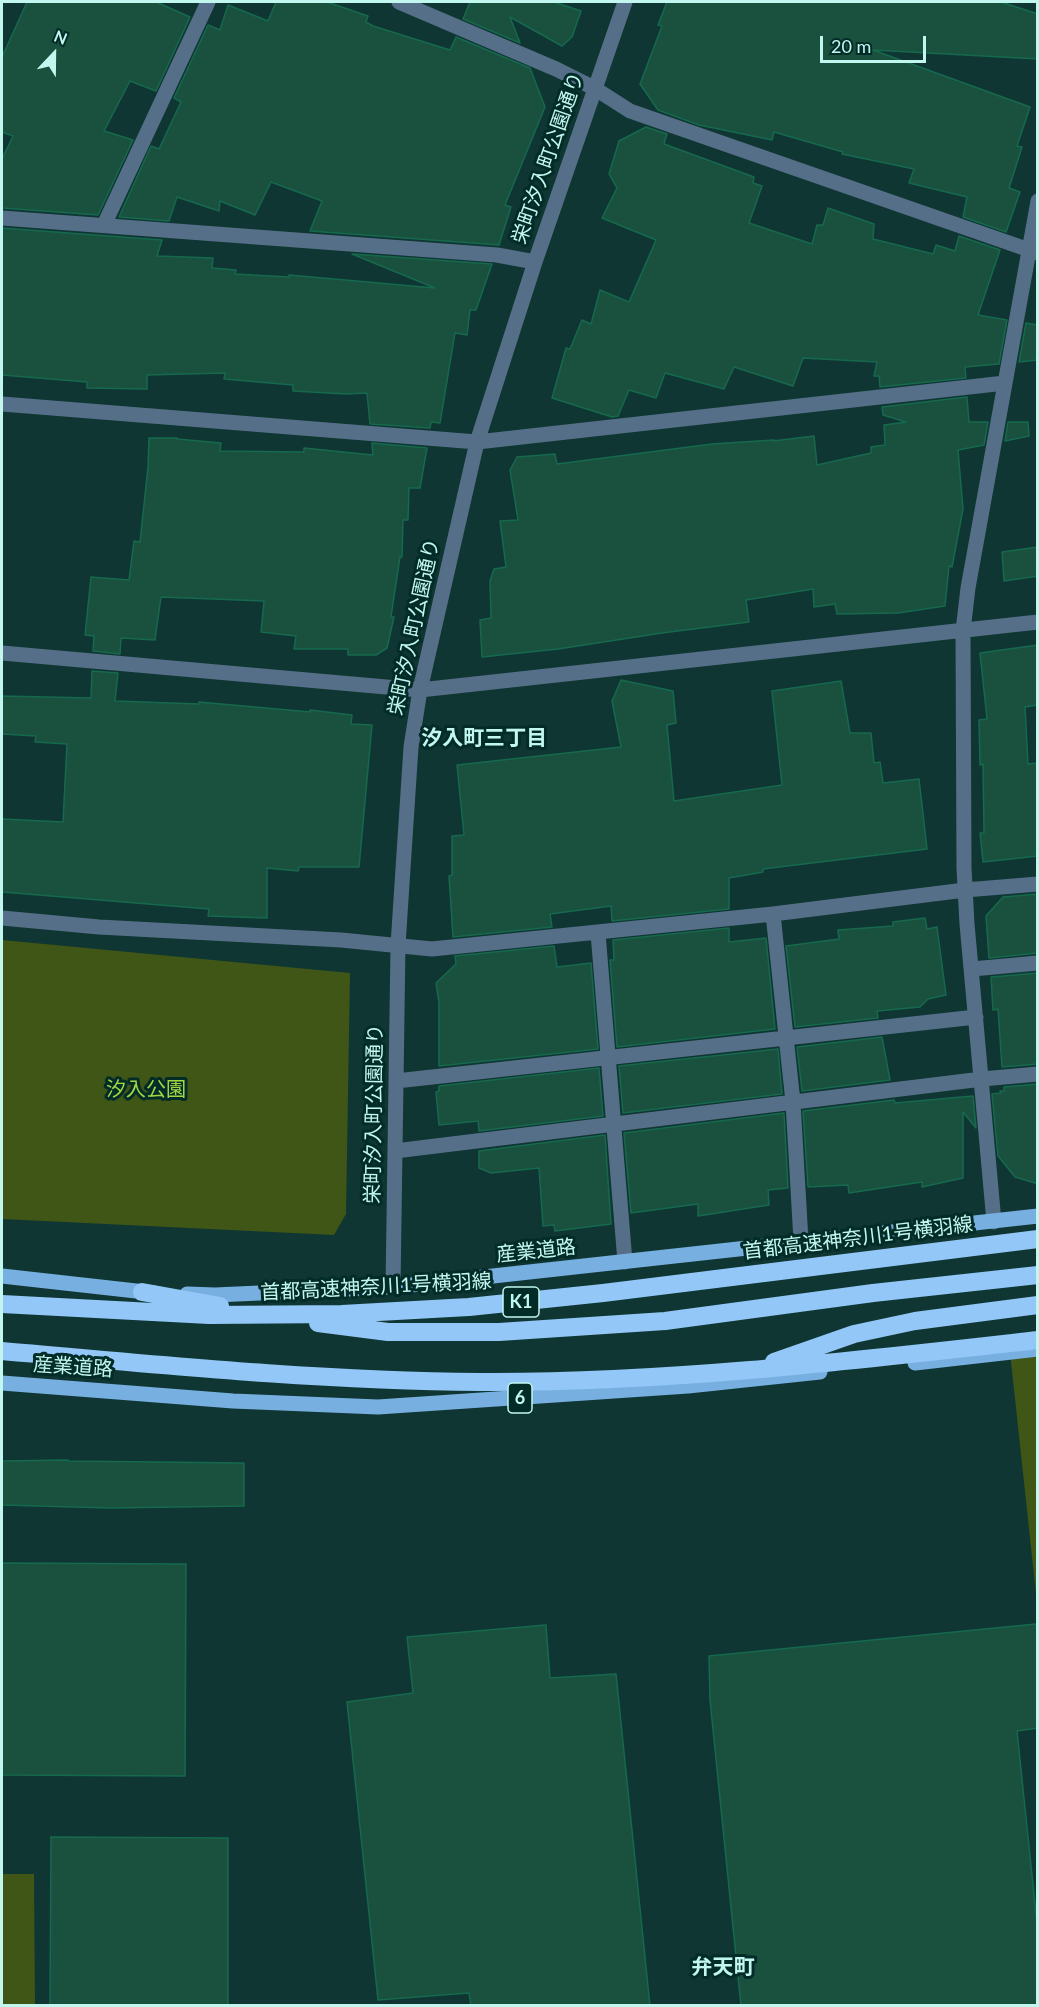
<!DOCTYPE html>
<meta charset="utf-8">
<style>
body{margin:0}
#map{position:relative;width:1039px;height:2007px;overflow:hidden;background:#0f3632;font-family:Lato,sans-serif}
canvas{display:block}
.frame{position:absolute;inset:0;border:3px solid #c2f7f0;pointer-events:none}
.north{position:absolute;left:24px;top:24px;width:60px;height:60px;-webkit-text-stroke:4px #032c28;paint-order:stroke;rotate:22deg;font-size:16px;font-weight:700;line-height:24px;text-align:center;color:#c2f7f0}
.north::after{content:'';display:block;margin:auto;width:21px;height:27px;background:#c2f7f0;clip-path:polygon(50% 0,100% 100%,50% 72%,0 100%)}
.scale{position:absolute;left:820px;top:36px;width:106px;height:27px;box-sizing:border-box;border:3px solid #c2f7f0;border-top:0;padding-left:8px;font-size:18px;line-height:21px;white-space:nowrap;color:#c2f7f0;-webkit-text-stroke:4px #032c28;paint-order:stroke}
</style>
<div id="map">
<canvas width="1039" height="2007"></canvas>
<div class="frame"></div>
<div class="north">N</div>
<div class="scale">20 m</div>
</div>
<script>
const c = document.querySelector('canvas').getContext('2d');
c.lineJoin = 'round';
function fillPath(path, color) { c.fillStyle = color; c.fill(path, 'evenodd'); }
function strokePath(path, color, width, dash) { c.strokeStyle = color; c.lineWidth = width; c.lineCap = dash ? 'butt' : 'round'; c.setLineDash(dash || []); c.stroke(path); }
function label(font, color, halo, rows, align = 'center') {
  c.font = font + ' Lato,"Noto Sans JP",sans-serif'; c.lineWidth = 6; c.setLineDash([]); c.textBaseline = 'middle'; c.strokeStyle = halo; c.fillStyle = color; for (const [text, x, y, turn = 0] of rows) {
    c.save(); c.translate(x, y); c.rotate((+turn || 0) * Math.PI / 180); c.textAlign = isNaN(turn) ? turn : align; if (halo) c.strokeText(text, 0, 0); c.fillText(text, 0, 0); c.restore();
  }
}
fillPath(new Path2D(`
 M 2,940 L 350,973 L 346,1214 L 334,1235 L 2,1219 Z
 M 1037,1339 L 1037,1603 L 1009,1343 Z
 M 2,1874 L 34,1874 L 35,2005 L 2,2005 Z`), '#3f5616');
const building = new Path2D(`
 M 27,2 L 156,2 L 190,17 L 156,91 L 130,81 L 104,131 L 133,140 L 98,215 L 2,208 L 2,159 L 13,136 L 2,132 L 2,57 Z
 M 276,2 L 327,2 L 368,16 L 366,22 L 373,26 L 450,50 L 456,37 L 530,68 L 545,107 L 505,205 L 511,207 L 499,245 L 310,231 L 322,201 L 271,182 L 255,215 L 220,201 L 219,211 L 177,197 L 169,221 L 119,217 L 151,146 L 159,149 L 181,102 L 174,98 L 208,25 L 220,30 L 228,5 L 268,21 Z
 M 470,2 L 554,2 L 581,11 L 572,37 L 562,46 L 510,17 L 520,43 L 463,19 Z
 M 667,2 L 1001,2 L 1038,14 L 1038,59 L 873,50 L 1030,107 L 1017,146 L 1022,147 L 1009,188 L 1020,192 L 1006,232 L 963,217 L 967,197 L 909,183 L 914,169 L 842,154 L 843,152 L 774,132 L 772,140 L 699,125 L 658,110 L 640,84 L 662,26 L 658,25 Z
 M 646,127 L 667,134 L 664,144 L 754,177 L 753,183 L 762,186 L 749,223 L 812,244 L 817,225 L 823,225 L 828,208 L 874,224 L 873,239 L 933,254 L 936,245 L 955,251 L 959,236 L 1000,250 L 978,315 L 1007,320 L 999,364 L 965,367 L 966,378 L 880,387 L 879,376 L 874,376 L 877,362 L 803,358 L 793,386 L 734,367 L 724,389 L 665,373 L 656,398 L 629,390 L 618,416 L 612,417 L 552,398 L 566,348 L 570,349 L 582,320 L 591,324 L 600,290 L 629,302 L 656,240 L 602,218 L 617,188 L 609,174 L 619,141 Z
 M 2,228 L 162,240 L 157,256 L 213,258 L 212,268 L 236,270 L 235,274 L 289,277 L 289,275 L 435,288 L 352,254 L 492,264 L 476,310 L 470,310 L 467,335 L 455,333 L 440,423 L 431,422 L 430,428 L 370,424 L 367,393 L 346,394 L 293,391 L 293,385 L 224,379 L 225,373 L 147,375 L 147,389 L 87,388 L 87,382 L 2,375 Z
 M 1026,323 L 1038,325 L 1038,360 L 1019,362 Z
 M 967,397 L 969,422 L 988,422 L 984,445 L 958,450 L 963,509 L 952,567 L 949,566 L 945,606 L 898,613 L 837,614 L 835,604 L 814,607 L 813,589 L 746,600 L 749,622 L 662,633 L 558,649 L 482,657 L 480,620 L 491,618 L 490,581 L 494,569 L 506,567 L 500,521 L 518,520 L 510,470 L 517,457 L 555,454 L 557,464 L 712,444 L 774,440 L 773,441 L 814,436 L 817,465 L 871,453 L 871,447 L 885,445 L 884,425 L 906,422 L 883,415 L 882,407 Z
 M 1008,422 L 1028,422 L 1029,436 L 1005,441 Z
 M 149,438 L 177,438 L 177,439 L 221,443 L 220,451 L 304,452 L 304,448 L 373,455 L 372,443 L 427,448 L 420,488 L 409,488 L 408,520 L 403,520 L 402,557 L 400,557 L 391,617 L 394,617 L 387,648 L 376,655 L 348,655 L 348,649 L 294,649 L 296,636 L 261,632 L 264,601 L 161,597 L 155,640 L 121,638 L 120,654 L 93,651 L 94,636 L 85,635 L 91,577 L 129,580 L 134,541 L 140,542 L 148,467 Z
 M 1038,547 L 1038,576 L 1004,581 L 1002,552 Z
 M 1038,645 L 1038,705 L 1025,707 L 1028,764 L 1038,763 L 1038,856 L 983,862 L 980,833 L 984,833 L 983,764 L 980,765 L 979,720 L 987,719 L 980,653 Z
 M 92,671 L 118,673 L 115,701 L 199,704 L 199,702 L 310,712 L 310,710 L 352,715 L 351,724 L 372,725 L 359,867 L 299,867 L 298,871 L 267,868 L 267,918 L 208,916 L 209,909 L 2,892 L 2,819 L 63,822 L 67,744 L 35,742 L 36,736 L 2,734 L 2,696 L 91,698 Z
 M 621,680 L 673,691 L 676,723 L 667,725 L 674,801 L 782,785 L 772,691 L 841,681 L 850,733 L 871,733 L 874,763 L 880,762 L 883,783 L 919,779 L 927,849 L 763,869 L 763,872 L 729,878 L 729,909 L 612,921 L 611,906 L 550,914 L 552,927 L 453,937 L 449,876 L 452,875 L 452,836 L 464,835 L 457,765 L 621,747 L 612,701 Z
 M 1038,894 L 1038,953 L 989,958 L 986,916 L 1003,897 Z
 M 925,918 L 927,929 L 937,927 L 946,995 L 928,999 L 920,1007 L 877,1011 L 878,1018 L 795,1027 L 786,946 L 839,939 L 838,930 L 893,926 L 893,922 Z
 M 729,928 L 729,942 L 766,938 L 775,1029 L 617,1047 L 610,960 L 614,960 L 613,940 Z
 M 554,946 L 557,967 L 591,963 L 598,1049 L 439,1066 L 439,1003 L 436,983 L 456,964 L 455,956 Z
 M 1038,973 L 1038,1064 L 1002,1067 L 998,1009 L 993,1010 L 991,977 Z
 M 882,1037 L 890,1080 L 802,1091 L 797,1047 Z
 M 778,1049 L 782,1094 L 623,1113 L 619,1066 Z
 M 599,1068 L 603,1116 L 479,1131 L 478,1121 L 439,1125 L 436,1092 L 439,1091 L 439,1086 Z
 M 1038,1084 L 1038,1184 L 1015,1177 L 998,1156 L 992,1094 L 1001,1093 L 1000,1091 L 1004,1091 L 1004,1087 Z
 M 973,1096 L 976,1128 L 963,1112 L 963,1178 L 922,1187 L 922,1182 L 849,1193 L 848,1185 L 808,1187 L 803,1111 L 894,1100 L 895,1103 Z
 M 784,1113 L 788,1188 L 768,1190 L 769,1205 L 698,1216 L 698,1204 L 631,1213 L 624,1133 Z
 M 605,1135 L 611,1224 L 555,1231 L 554,1225 L 543,1226 L 539,1168 L 491,1173 L 479,1168 L 479,1151 Z
 M 68,1460 L 68,1461 L 244,1463 L 244,1506 L 110,1508 L 2,1505 L 2,1461 Z
 M 2,1563 L 186,1564 L 185,1776 L 2,1775 Z
 M 1036,1624 L 1038,1641 L 1038,1728 L 1017,1731 L 1038,1933 L 1038,2006 L 741,2006 L 710,1700 L 709,1656 Z
 M 546,1625 L 550,1678 L 616,1674 L 650,2006 L 471,2006 L 469,1993 L 378,2000 L 347,1702 L 413,1693 L 407,1637 Z
 M 51,1837 L 228,1838 L 228,2006 L 50,2006 Z`);
fillPath(building, '#1a513e');
strokePath(building, '#16694f', 1.5);
strokePath(new Path2D(`
 M 399,2 L 556,69 L 594,88 L 630,111 L 1038,253
 M 2,218 L 497,255 L 535,262
 M 104,225 L 208,2
 M 2,404 L 477,442 L 1005,383
 M 2,653 L 420,690 L 1038,622
 M 773,914 L 793,1102 L 801,1241
 M 2,918 L 99,927 L 341,940 L 432,949 L 773,914 L 965,890 L 1038,884
 M 598,933 L 625,1262
 M 972,969 L 1038,963
 M 396,1081 L 976,1017
 M 395,1151 L 982,1079 L 1038,1074
 M 994,1222 L 967,924 L 964,868 L 963,631 L 968,588 L 1038,201
 M 393,1287 L 398,945 L 411,747 L 420,690 L 477,442 L 535,262 L 625,2`), '#556f88', 15);
strokePath(new Path2D(`
 M 2,1276 L 154,1293
 M 187,1294 L 215,1295 L 393,1287 L 1038,1216
 M 915,1363 L 1038,1349
 M 2,1383 L 233,1401 L 378,1407 L 688,1386 L 820,1372`), '#78afe1', 15);
strokePath(new Path2D(`
 M 142,1292 L 220,1306
 M 2,1304 L 209,1315 L 342,1314 L 469,1307 L 603,1293 L 1038,1239
 M 318,1323 L 388,1332 L 499,1332 L 665,1321 L 873,1293 L 1038,1275
 M 2,1351 C 161,1365 321,1381 481,1382 C 667,1383 852,1361 1038,1340
 M 774,1362 L 854,1334 L 915,1321 L 1038,1305`), '#93c7f7', 18);
for (const [x, y, w] of [
 [521,1302,36],
 [520,1398,24]
]) { const box = new Path2D(); box.roundRect(x - w / 2, y - 15, w, 30, 4.5); c.fillStyle = '#032c28'; c.fill(box); strokePath(box, '#c2f7f0', 1.5); }
label('bold 18px', '#c2f7f0', null, [
 ["K1",521,1302],
 ["6",520,1398]
]);
label('20px', '#c2f7f0', '#032c28', [
 ["栄町汐入町公園通り",548,158,-71],
 ["栄町汐入町公園通り",414,627,-78],
 ["栄町汐入町公園通り",374,1114,-89],
 ["首都高速神奈川1号横羽線",858,1238,-7],
 ["産業道路",536,1251,-6],
 ["首都高速神奈川1号横羽線",376,1287,-3],
 ["産業道路",73,1367,4]
]);
label('20px', '#a2d740', '#032c28', [
 ["汐入公園",146,1090]
]);
label('bold 21px', '#c2f7f0', '#032c28', [
 ["汐入町三丁目",484,738],
 ["弁天町",723,1967]
]);
</script>
